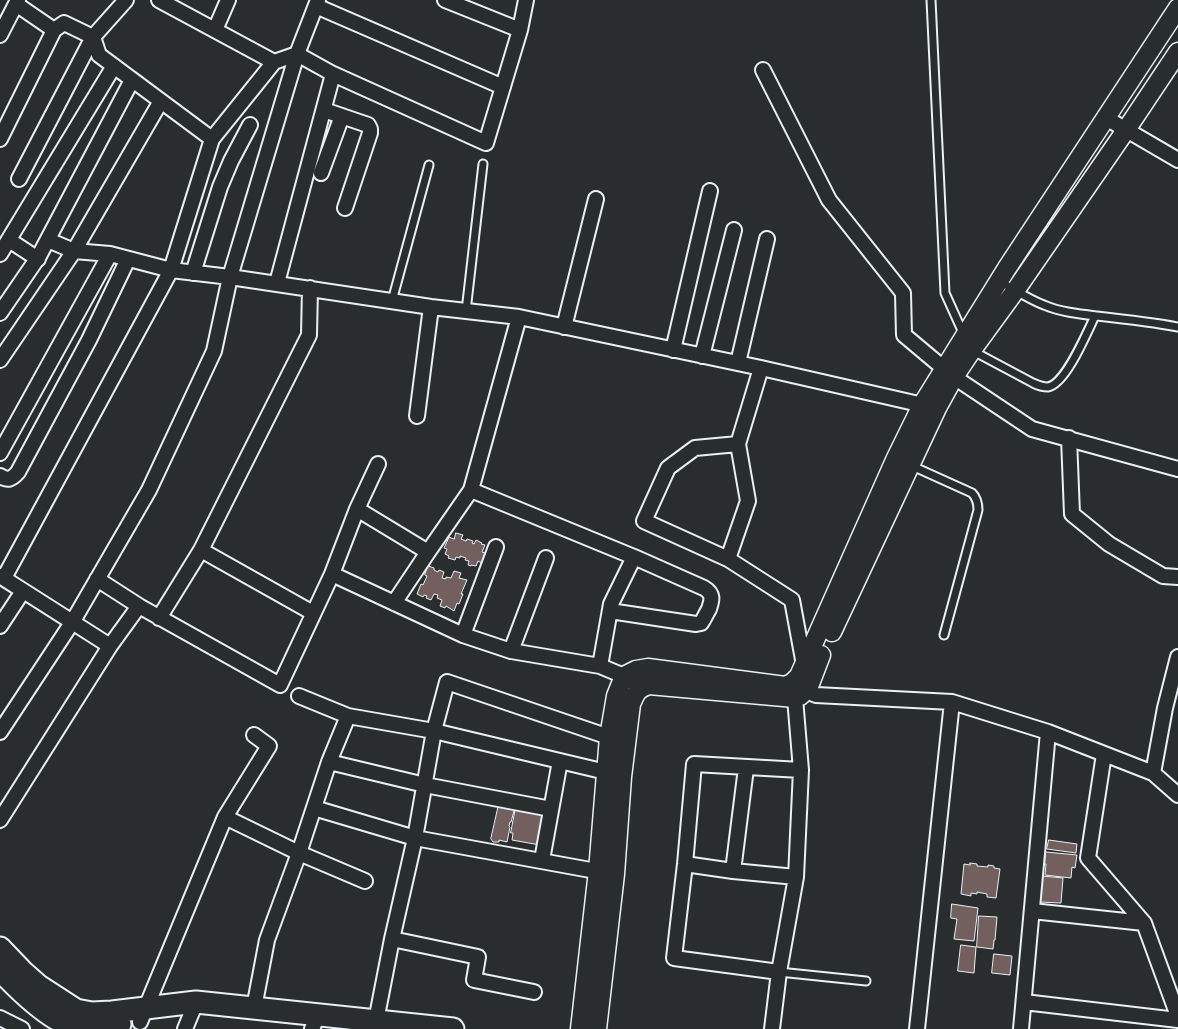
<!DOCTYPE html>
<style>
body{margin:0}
canvas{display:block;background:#2a2d2e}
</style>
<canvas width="1178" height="1029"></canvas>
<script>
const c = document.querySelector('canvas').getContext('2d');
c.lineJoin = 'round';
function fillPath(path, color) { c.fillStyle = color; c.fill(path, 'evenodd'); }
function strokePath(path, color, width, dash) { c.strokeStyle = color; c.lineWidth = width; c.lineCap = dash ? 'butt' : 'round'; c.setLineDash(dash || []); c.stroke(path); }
const building = new Path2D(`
 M 456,533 L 463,535 L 461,539 L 466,541 L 467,539 L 473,541 L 472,543 L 474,544 L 476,540 L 482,543 L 481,544 L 485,545 L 482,552 L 485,553 L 482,563 L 478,561 L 476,566 L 471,565 L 471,566 L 468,565 L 469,561 L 465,560 L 466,558 L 460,556 L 460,558 L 456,557 L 455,560 L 448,558 L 449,556 L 445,554 L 447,549 L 444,548 L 449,537 L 454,539 Z
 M 428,566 L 434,568 L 434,570 L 438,572 L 439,570 L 444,572 L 442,578 L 446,579 L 446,577 L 451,578 L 454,571 L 461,573 L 459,578 L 467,580 L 461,594 L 463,594 L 459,604 L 457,603 L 454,611 L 446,606 L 445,608 L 440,606 L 442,600 L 437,598 L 438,595 L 434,594 L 431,600 L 426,598 L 427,596 L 424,595 L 423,597 L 417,594 L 421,584 L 423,585 L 427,576 L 425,575 Z
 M 499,804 L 515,807 L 511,822 L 510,822 L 509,826 L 510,827 L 507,842 L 499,840 L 499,842 L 493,842 L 491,839 Z
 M 516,807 L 546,812 L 540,845 L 512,840 L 513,833 L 511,833 Z
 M 1049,840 L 1077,844 L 1076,853 L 1047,849 Z
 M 1046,852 L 1077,855 L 1075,868 L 1072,867 L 1071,878 L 1045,875 L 1046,864 L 1045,864 Z
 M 970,863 L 977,864 L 977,866 L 988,867 L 988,865 L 994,866 L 994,868 L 1000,869 L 996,898 L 987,897 L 987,894 L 977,892 L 977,894 L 971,893 L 971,896 L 961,894 L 964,864 L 970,865 Z
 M 1042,876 L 1063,878 L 1061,903 L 1040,902 Z
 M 952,904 L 978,908 L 974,941 L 954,939 L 957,919 L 951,918 Z
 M 979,916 L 997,917 L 995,940 L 994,940 L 993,949 L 977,947 Z
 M 961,945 L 976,947 L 974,973 L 958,971 Z
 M 994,954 L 1012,956 L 1010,975 L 992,973 Z`);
fillPath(building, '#725f5e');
strokePath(building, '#e8f1f8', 1);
const service = new Path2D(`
 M 931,0 L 945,293 L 964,335
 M 999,281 C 1014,289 1028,299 1044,305 C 1060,312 1079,314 1097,316 C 1124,319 1151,322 1178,327
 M 392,301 L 429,165
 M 466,311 L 483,164
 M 973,351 L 1033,383 C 1037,385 1043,387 1048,387 C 1066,384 1087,332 1095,316
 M 910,465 L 972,493 C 977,498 978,503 978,510 L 944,635
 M 779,972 L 866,981`);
const minor = new Path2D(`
 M 159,0 L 274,62
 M 445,0 L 520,30
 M 16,4 L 54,30 L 64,23 L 93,37 L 99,55 L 212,139
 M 316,6 L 503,87
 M 215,30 L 228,0
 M 0,35 L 18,0
 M 763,70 L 829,200 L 903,293 L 904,335 L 954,377 L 1032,429 L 1178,469
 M 324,110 L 368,125 L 370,129 L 370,133 L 345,208
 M 1106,118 L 1178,160
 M 0,139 L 54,30
 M 321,173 L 342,116
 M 19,179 L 93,37 L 126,0
 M 9,240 L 38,259
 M 48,240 L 74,251 L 110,254 L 171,270 L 230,277 L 431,307 L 519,317 L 761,368 L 932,407
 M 0,254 L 114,66
 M 193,273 L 220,187 L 231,161 L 250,125
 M 277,283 L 333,74
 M 0,313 L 39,256 L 132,80
 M 519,317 L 471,490 L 634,557 L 704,588 C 714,594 712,600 709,609 C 706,614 704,619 701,623 L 696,624 L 610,611
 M 564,327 L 596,199
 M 673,350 L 710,191
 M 702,356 L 734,230
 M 0,360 L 74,251 L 161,101
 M 738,363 L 767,239
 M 761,368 L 738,444 L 695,448 L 668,468 L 644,521 L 728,559 L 792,600 L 804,665 L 806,668
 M 417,416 L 431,307
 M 1069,438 L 1072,514 L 1109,544 L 1163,576 L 1178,577
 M 0,453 L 110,254
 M 378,464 L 357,509 L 428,552 L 394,603
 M 0,476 C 8,481 12,479 18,472 L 89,340 L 128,259
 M 201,550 L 313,613
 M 428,552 L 471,490
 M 728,559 L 748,501 L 738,444
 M 332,574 L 463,635 L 511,651 L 600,666 L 624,676 L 641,687
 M 0,576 L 110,646 L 0,820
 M 4,578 L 171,270 L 212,139 L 274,62 L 297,54 L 333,74 L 486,143 L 520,30 L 526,0
 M 97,579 L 139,606
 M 159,618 L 201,550 L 309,335 L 310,288
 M 0,626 L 23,591
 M 463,635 L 496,547
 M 110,646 L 139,606 L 280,685 L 332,574 L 357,509
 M 511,651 L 546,558
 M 600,666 L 611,604 L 634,557
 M 803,684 L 806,691 L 816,695 L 952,702 L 1048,732 L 1153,773 L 1178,795
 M 299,696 L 348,716
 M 0,732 L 73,621 L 149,490 L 214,351 L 230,277 L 297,54 L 318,0
 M 1104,754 L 1088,858 L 1144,923 L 1178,1016
 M 329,762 L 425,785 L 551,809
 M 1153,773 L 1165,708 L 1178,657
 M 314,808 L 415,838 L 607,873
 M 225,817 L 299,853 L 365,881
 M 542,860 L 560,761
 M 685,864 L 733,871 L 796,877
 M 733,871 L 746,768
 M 1032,911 L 1144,923
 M 392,939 L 478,957 L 474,980 L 534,992
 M 779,972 L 674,958 L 685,864 L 694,764 L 801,770
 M 1024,1002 L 1178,1020
 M 254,1008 L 267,940 L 299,853 L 329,762 L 348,716 L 434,731 L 606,772
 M 0,1018 L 22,1029
 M 376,1021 L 392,939 L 415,838 L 434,731 L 447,682 L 609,737
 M 140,1022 L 225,817 L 269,746 L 254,735
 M 185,1029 L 196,1002
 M 312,1029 L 318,1015
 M 772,1029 L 779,972 L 796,877 L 801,770 L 795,698 L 793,689
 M 917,1029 L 952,702
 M 1021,1029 L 1048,732`);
const tertiary = new Path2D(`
 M 832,632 L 937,408 L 954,377 L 972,350 L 1015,291 L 1126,130 L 1178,52
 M 580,1029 L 598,871 L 609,737 L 616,696 L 624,676 L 636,670 L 648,668 L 785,686 L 792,683 L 799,676 L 896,458 L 922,405 L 1007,268 L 1178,8
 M 597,1029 L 615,874 L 622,777 L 631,704 C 636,693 637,689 649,685 L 795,698 L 800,696 L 808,689 L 821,655`);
const primary = new Path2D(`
 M 0,948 L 22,971 L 39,986 L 76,1010 L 92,1013 L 112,1012 L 196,1002 L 453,1029
 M 0,970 C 17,988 56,1027 81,1028 C 94,1029 107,1026 120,1024`);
strokePath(service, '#e8f1f8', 11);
strokePath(minor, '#e8f1f8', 18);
strokePath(tertiary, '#e8f1f8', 21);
strokePath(primary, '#e8f1f8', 25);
strokePath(service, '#2a2d2e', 7);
strokePath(minor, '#2a2d2e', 14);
strokePath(tertiary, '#2a2d2e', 18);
strokePath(primary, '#2a2d2e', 21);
</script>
